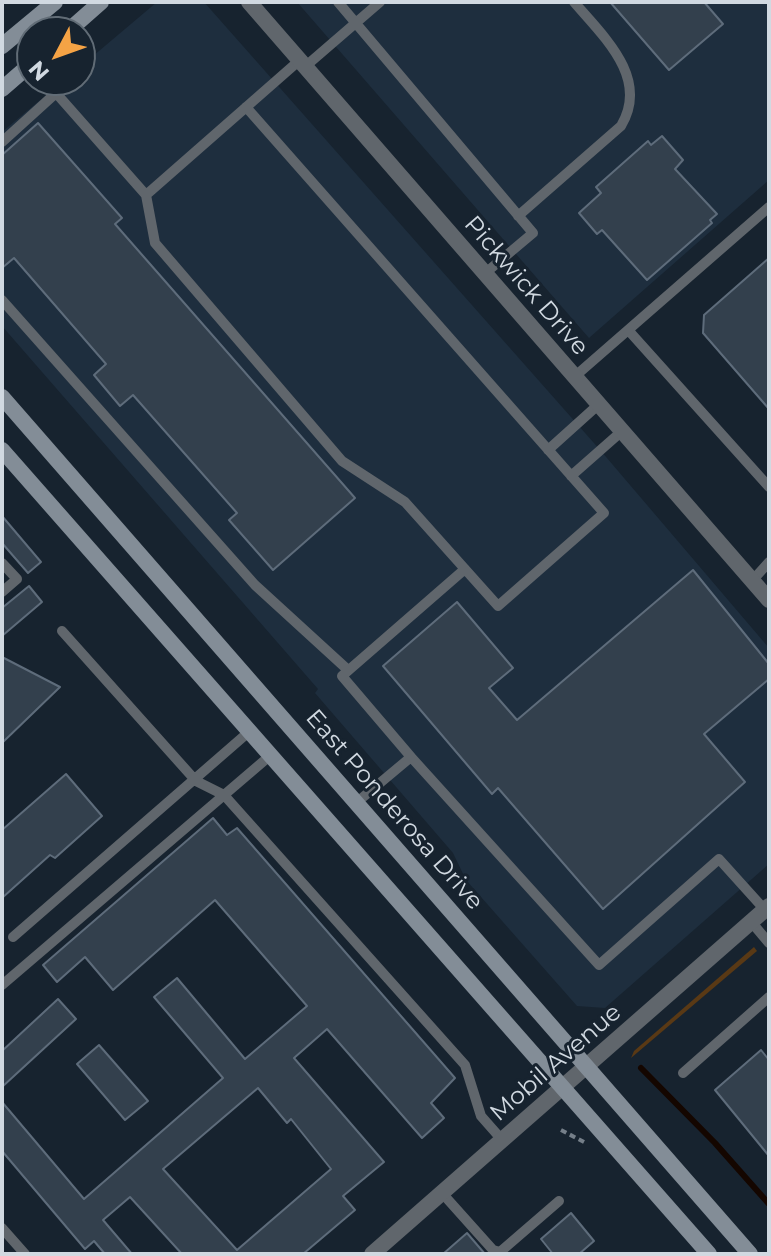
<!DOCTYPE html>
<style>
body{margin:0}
#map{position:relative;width:771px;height:1256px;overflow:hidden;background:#17232f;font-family:Montserrat,sans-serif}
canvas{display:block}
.frame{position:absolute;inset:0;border:4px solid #d1d9e1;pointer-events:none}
.north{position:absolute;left:16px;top:16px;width:80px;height:80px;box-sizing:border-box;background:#17232f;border:2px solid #616c76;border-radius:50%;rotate:229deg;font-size:22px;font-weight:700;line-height:32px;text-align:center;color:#d1d9e1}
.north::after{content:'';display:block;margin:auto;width:28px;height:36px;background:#f5a345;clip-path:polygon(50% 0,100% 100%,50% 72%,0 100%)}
</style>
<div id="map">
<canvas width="771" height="1256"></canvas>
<div class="frame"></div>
<div class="north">N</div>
</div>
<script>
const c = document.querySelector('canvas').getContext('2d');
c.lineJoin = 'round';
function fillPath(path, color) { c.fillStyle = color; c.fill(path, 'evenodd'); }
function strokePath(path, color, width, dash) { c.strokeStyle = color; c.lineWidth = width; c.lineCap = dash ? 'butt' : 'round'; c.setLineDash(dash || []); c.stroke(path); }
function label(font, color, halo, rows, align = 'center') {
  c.font = font + ' Montserrat,sans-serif'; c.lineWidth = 6; c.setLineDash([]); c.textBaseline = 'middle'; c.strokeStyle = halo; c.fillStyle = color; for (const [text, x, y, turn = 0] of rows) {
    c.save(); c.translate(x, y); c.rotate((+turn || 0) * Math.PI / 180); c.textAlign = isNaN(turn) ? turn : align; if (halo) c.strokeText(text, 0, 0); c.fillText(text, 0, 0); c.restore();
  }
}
fillPath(new Path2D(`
 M 157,2 L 204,2 L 601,451 L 769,648 L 769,864 L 605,1008 L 577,1006 L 466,880 L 453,853 L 315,693 L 318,689 L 2,326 L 2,132 L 64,80 L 80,80 L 80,67 Z
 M 297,2 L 769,2 L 769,180 L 589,338 Z`), '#1e2e3e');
fillPath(new Path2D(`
 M 754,947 L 757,951 L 631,1058 L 634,1051 Z`), '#593915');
strokePath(new Path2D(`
 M 641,1068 L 715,1143 L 769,1204`), '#140600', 6);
const building = new Path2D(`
 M 610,2 L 704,2 L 723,24 L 669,70 Z
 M 38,123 L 122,218 L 115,224 L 355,498 L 273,570 L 229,520 L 237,513 L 133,395 L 120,406 L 94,375 L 106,364 L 14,258 L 2,268 L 2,155 Z
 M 662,136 L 683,160 L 675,169 L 717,214 L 710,220 L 712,223 L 647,280 L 602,230 L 597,234 L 579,213 L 601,193 L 596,187 L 648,141 L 651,145 Z
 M 769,258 L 769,409 L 703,333 L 704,315 Z
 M 2,516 L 41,562 L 28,573 L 2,543 Z
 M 693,570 L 769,664 L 769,679 L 704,734 L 745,782 L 603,909 L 498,788 L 492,794 L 383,666 L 457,602 L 513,668 L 489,688 L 517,720 Z
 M 29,586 L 42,602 L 2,636 L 2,608 Z
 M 2,657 L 60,687 L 2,743 Z
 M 66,774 L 102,816 L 55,858 L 50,855 L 2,898 L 2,830 Z
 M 213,818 L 227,835 L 237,828 L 455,1078 L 431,1103 L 444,1118 L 422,1138 L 327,1029 L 294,1058 L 384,1162 L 343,1196 L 355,1210 L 303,1254 L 182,1254 L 130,1197 L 103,1220 L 132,1254 L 105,1254 L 94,1241 L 85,1249 L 2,1151 L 2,1102 L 84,1199 L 223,1078 L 154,997 L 177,978 L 245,1059 L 307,1006 L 215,900 L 113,990 L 85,957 L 57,982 L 43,965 ZM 258,1088 L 287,1123 L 291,1119 L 331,1169 L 237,1250 L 163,1169 Z
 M 58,999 L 76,1019 L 2,1087 L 2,1051 Z
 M 99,1045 L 148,1101 L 125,1120 L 77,1064 Z
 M 761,1050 L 769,1060 L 769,1156 L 715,1090 Z
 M 571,1213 L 594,1241 L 579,1254 L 553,1254 L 541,1239 Z
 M 467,1233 L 485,1254 L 443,1254 Z`);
fillPath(building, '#33404d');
strokePath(building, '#5e6c7b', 2);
strokePath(new Path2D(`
 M 561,1130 L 584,1142`), '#757f89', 4, [6, 4]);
strokePath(new Path2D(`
 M 338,2 L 533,233 L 483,275
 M 307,65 L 380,2
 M 246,107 L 604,513 L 498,606 L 405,502 L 342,461 L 155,243 L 146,195 L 301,59
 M 2,142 L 56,93 L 146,195
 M 518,216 L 621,126 C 650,78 603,36 574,2
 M 2,300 L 255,585 L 348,670
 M 629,331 L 769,487
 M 573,378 L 769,207
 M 548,450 L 598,405
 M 571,476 L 621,432
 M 2,563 L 17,579 L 2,592
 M 752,581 L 769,562
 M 62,631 L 196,781 L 224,795 L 465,1065 L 481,1116 L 503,1141
 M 411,757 L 599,965 L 719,859 L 765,910
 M 356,803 L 411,757 L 342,676 L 465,569
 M 753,924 L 769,943
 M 13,937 L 251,730
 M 2,985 L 272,754
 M 683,1073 L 769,997
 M 442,1193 L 493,1250 L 500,1252 L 559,1201
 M 2,1228 L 25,1254`), '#60666c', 10);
strokePath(new Path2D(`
 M 249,2 L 769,600
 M 372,1254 L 769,906`), '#60666c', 16);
strokePath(new Path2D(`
 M 67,32 L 101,2
 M 2,46 L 55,2
 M 2,89 L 32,63
 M 2,397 L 750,1254
 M 2,450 L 709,1254`), '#838d97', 16);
label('24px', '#d1d9e1', '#17232f', [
 ["Pickwick Drive",526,286,49],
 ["East Ponderosa Drive",394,810,49],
 ["Mobil Avenue",556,1063,-41]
]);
</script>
